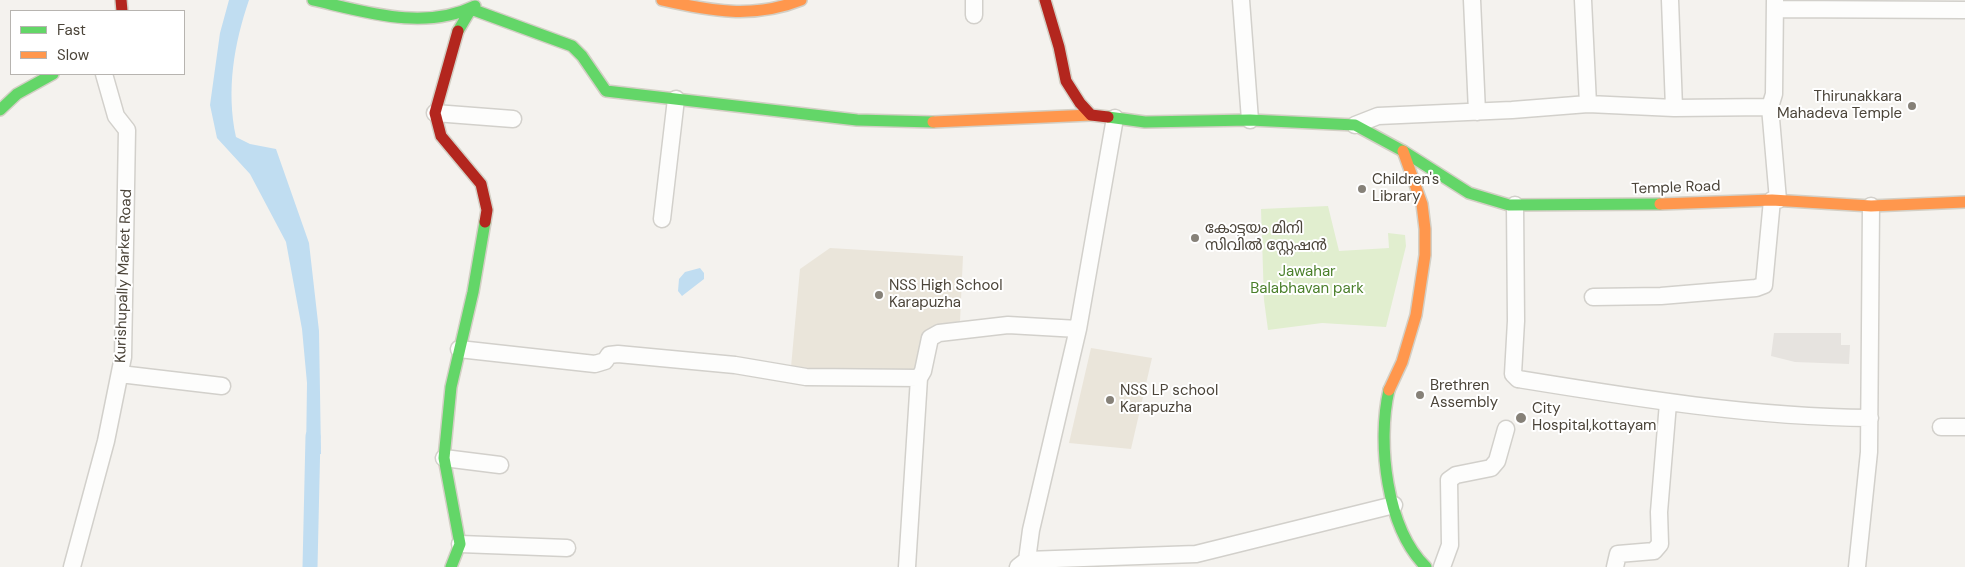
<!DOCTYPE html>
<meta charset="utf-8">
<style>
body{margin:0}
#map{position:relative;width:1965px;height:567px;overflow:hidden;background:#f4f2ee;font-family:"DM Sans",sans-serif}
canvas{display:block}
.legend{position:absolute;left:10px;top:10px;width:175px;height:65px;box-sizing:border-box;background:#fff;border:1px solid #b7b4b0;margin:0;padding:6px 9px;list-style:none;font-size:15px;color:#4b4439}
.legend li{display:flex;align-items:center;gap:10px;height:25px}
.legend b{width:25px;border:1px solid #b7b4b0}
</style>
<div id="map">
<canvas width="1965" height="567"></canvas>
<ul class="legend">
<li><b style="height:6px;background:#63d668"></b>Fast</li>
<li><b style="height:6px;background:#ff974d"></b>Slow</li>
</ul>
</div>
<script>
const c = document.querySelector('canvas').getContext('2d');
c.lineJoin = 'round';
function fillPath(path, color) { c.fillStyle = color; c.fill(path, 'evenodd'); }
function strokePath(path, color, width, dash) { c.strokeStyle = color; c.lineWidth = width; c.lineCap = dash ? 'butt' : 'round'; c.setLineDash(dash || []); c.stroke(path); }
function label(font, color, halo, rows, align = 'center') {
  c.font = font + ' "DM Sans","Noto Sans Malayalam",sans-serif'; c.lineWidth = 4; c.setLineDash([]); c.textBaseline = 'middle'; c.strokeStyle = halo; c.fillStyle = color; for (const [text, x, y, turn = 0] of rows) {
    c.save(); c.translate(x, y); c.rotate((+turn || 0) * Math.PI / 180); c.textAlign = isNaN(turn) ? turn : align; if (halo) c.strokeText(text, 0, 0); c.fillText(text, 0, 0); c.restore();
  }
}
fillPath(new Path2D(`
 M 830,248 L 963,256 L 960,322 L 935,325 L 922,346 L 919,374 L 791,367 L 800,269 Z
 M 1091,348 L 1152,358 L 1131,449 L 1069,443 Z`), '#eae5da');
fillPath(new Path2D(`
 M 1328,206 L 1339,251 L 1389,248 L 1388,233 L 1405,235 L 1406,246 L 1386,327 L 1322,323 L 1268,330 L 1264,300 L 1261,209 Z`), '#e1eecf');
fillPath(new Path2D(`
 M 1774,333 L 1841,333 L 1841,345 L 1850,345 L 1849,364 L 1795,362 L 1771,356 Z`), '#e6e3df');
fillPath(new Path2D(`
 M 229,0 L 249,0 C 234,44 226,90 236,137 L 250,144 L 276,149 L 309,243 L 319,331 L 321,454 L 306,456 L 307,383 L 302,329 L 286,242 L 250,174 L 217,138 L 210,105 L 220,33 Z
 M 700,268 L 704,273 L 704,279 L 682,296 L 678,291 L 679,279 L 685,272 Z`), '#c0ddf1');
strokePath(new Path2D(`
 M 310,567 L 313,436`), '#c0ddf1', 15);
const street = new Path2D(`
 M 974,0 L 974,15
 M 1241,0 L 1250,120
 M 1472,0 L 1477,112
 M 1583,0 L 1588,104
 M 1670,0 L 1674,108
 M 1775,9 L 1965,10
 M 1770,107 L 1774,94 L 1775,0
 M 435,113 L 513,119
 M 1355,125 L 1378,116 L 1512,110 L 1588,104 L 1674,108 L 1770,107 L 1778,200
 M 1515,205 L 1516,321 L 1513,374 L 1518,379 C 1635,398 1751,417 1870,418
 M 662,219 L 676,99
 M 1593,297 L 1661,296 L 1756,288 L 1764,285 L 1772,200
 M 459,349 L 595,364 L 605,361 L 609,355 L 618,354 L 735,365 L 806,377 L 919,378
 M 120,374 L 222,386
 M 1941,427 L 1965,427
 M 444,458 L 500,465
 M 460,544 L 567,548
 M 1027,560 L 1031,530 L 1078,329 L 1115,118
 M 72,567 L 106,441 L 123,357 L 127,130 L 116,116 L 104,74
 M 907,567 L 919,378 L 923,371 L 930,338 L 939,333 L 1008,325 L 1078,329
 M 1018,567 L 1027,560 L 1196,554 L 1394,505
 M 1442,567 L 1450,545 L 1449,480 L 1456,475 L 1491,468 L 1497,461 L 1506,429
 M 1615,567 L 1618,554 L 1654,551 L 1660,544 L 1659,512 L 1668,403
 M 1857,567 L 1869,452 L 1871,206`);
const fast = new Path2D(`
 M 313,0 C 366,12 424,31 475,6
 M 458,31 L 471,9 L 572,46 L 582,56 L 606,91 L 857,120 L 933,122
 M 0,110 L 17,94 L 53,74
 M 1108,117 L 1145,122 L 1250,120 L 1355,125 L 1403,151 L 1469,193 L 1509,205 L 1660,204
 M 1389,390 C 1377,442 1386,528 1426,567
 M 451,567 L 460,544 L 444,458 L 451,387 L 473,292 L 485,222`);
const slow = new Path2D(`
 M 662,0 C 710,11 754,19 801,0
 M 933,122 L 1091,115
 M 1660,204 L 1772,200 L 1871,206 L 1965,202
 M 1389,390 L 1402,362 L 1416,315 L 1425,255 L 1425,229 L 1422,204 L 1403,151`);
const jam = new Path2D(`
 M 121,0 L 122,11
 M 1045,0 L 1059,47 L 1066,81 L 1080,103 L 1091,115 L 1108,117
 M 458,31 L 435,113 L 441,136 L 481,184 L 487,210 L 485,222`);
strokePath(street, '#d2d0cb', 19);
strokePath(fast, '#d3cfc5', 14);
strokePath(slow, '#d3cfc5', 14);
strokePath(jam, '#d3cfc5', 14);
strokePath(street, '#fdfdfc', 16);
strokePath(fast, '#63d668', 11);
strokePath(slow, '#ff974d', 11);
strokePath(jam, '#b3261e', 11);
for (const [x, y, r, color] of [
 [1912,106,5,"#868178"],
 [1362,189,5,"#868178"],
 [1195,238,5,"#868178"],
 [879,295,5,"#868178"],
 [1420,395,5,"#868178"],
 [1110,400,5,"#868178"],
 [1521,418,6,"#868178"]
]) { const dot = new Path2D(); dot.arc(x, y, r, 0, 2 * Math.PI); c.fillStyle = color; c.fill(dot); strokePath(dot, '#fff', 2); }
label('15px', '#4b4439', '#fff', [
 ["Thirunakkara",1902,97,"right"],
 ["Mahadeva Temple",1902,114,"right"],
 ["Children's",1372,180],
 ["Library",1372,197],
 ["കോട്ടയം മിനി",1205,229],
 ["സിവിൽ സ്റ്റേഷൻ",1205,246],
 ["NSS High School",889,286],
 ["Karapuzha",889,303],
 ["Brethren",1430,386],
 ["Assembly",1430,403],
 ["NSS LP school",1120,391],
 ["Karapuzha",1120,408],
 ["City",1532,409],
 ["Hospital,kottayam",1532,426]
], 'left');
label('15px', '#4b4439', '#fff', [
 ["Temple Road",1676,188,-2],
 ["Kurishupally Market Road",124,276,-88]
]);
label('15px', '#4a7f2a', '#fff', [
 ["Jawahar",1307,272],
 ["Balabhavan park",1307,289]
]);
</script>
